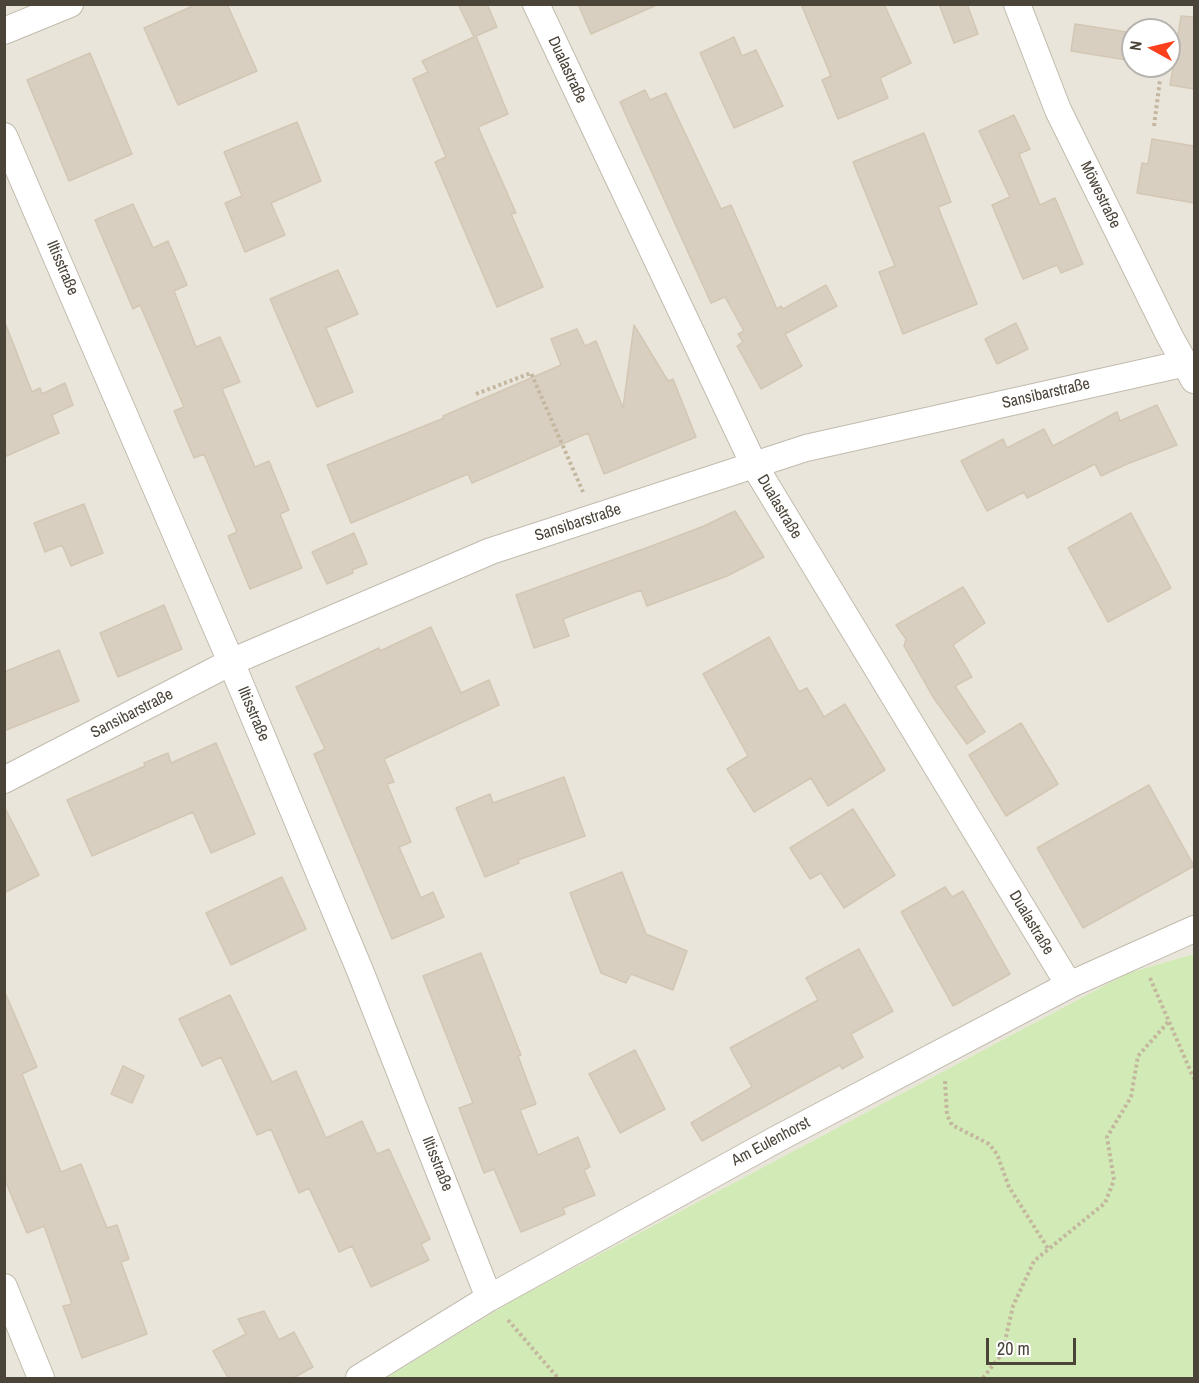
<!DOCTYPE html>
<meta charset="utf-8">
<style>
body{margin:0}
#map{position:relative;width:1199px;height:1383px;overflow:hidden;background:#f6f3ec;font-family:"Archivo Narrow",sans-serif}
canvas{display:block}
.frame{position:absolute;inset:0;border:6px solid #4b4439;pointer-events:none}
.north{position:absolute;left:1121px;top:18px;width:60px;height:60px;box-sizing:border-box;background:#fff;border:2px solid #b7b4b0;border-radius:50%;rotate:278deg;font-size:16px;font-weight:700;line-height:24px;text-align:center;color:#4b4439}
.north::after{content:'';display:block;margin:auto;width:21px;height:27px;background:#fc3f1d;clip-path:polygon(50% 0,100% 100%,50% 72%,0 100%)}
.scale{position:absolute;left:986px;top:1338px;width:90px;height:27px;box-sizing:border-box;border:3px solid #4b4439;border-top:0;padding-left:8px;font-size:18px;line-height:21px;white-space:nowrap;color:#4b4439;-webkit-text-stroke:4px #fff;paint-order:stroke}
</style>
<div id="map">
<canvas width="1199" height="1383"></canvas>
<div class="frame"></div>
<div class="north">N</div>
<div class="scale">20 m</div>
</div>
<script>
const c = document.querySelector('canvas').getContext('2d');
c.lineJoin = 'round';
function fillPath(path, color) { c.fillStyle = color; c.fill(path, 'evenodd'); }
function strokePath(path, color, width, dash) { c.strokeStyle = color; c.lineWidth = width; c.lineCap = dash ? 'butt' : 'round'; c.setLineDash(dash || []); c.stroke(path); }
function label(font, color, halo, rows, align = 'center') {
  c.font = font + ' "Archivo Narrow",sans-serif'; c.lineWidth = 4.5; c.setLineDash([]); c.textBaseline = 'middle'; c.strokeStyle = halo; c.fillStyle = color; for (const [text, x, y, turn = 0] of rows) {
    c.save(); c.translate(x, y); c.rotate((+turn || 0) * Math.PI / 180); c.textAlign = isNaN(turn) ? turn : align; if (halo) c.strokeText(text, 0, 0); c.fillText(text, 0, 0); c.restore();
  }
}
fillPath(new Path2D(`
 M 5,5 L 1194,5 L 1194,954 L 1128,973 L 512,1301 L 386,1378 L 5,1378 ZM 1133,30 L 1169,30 L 1169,66 L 1133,66 Z`), '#eae5da');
fillPath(new Path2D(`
 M 1194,954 L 1194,1378 L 386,1378 L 512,1301 L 1128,973 Z`), '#d2eab5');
const building = new Path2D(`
 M 197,4 L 227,4 L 257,71 L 178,105 L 144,28 Z
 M 458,4 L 487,4 L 497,27 L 476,36 L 508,114 L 478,127 L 516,213 L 511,214 L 543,287 L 497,307 L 435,162 L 446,157 L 413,79 L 428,72 L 422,61 L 474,37 Z
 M 578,4 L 659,4 L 591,34 Z
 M 801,4 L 884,4 L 911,63 L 880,78 L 888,98 L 838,119 L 822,80 L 831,76 Z
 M 939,4 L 967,4 L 978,34 L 954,43 Z
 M 1181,16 L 1194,17 L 1194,89 L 1170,85 L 1173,68 L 1161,66 L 1169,66 L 1169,39 L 1177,41 Z
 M 1075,24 L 1133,33 L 1133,61 L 1071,51 Z
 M 734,37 L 742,56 L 756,50 L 783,106 L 734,128 L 700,53 Z
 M 90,53 L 132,154 L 69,181 L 27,80 Z
 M 645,90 L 650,100 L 666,93 L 721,209 L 731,205 L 777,309 L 781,306 L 783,309 L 826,285 L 837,306 L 785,334 L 802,366 L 761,389 L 737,346 L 743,342 L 738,334 L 744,331 L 725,297 L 711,303 L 620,102 Z
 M 1014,115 L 1030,149 L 1019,154 L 1040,205 L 1055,198 L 1083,264 L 1061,273 L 1057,265 L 1023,279 L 992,205 L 1010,197 L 979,131 Z
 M 297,122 L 321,181 L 271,203 L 285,235 L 245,252 L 225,203 L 242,196 L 224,152 Z
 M 924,133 L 951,202 L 938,207 L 977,304 L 903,334 L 879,272 L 895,266 L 853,162 Z
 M 1152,139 L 1194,146 L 1194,203 L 1137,193 L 1142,163 L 1148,164 Z
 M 133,204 L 153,248 L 168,241 L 187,285 L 174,291 L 196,347 L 220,337 L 240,382 L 222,389 L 255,467 L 269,461 L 289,510 L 280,514 L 302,568 L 250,589 L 228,536 L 237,532 L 204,454 L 194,458 L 174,411 L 184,407 L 140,305 L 133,309 L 95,220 Z
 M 338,270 L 358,314 L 326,328 L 353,392 L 317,407 L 270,299 Z
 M 1016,323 L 1028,349 L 997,364 L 985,339 Z
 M 6,325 L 32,392 L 40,388 L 42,394 L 65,383 L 73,405 L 52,415 L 59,433 L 4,457 Z
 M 634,325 L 668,381 L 673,379 L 696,437 L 604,474 L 588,433 L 472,483 L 468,474 L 351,523 L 327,465 L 444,418 L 443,416 L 561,365 L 551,339 L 577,329 L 585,346 L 596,341 L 623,408 Z
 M 1157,405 L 1177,445 L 1127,464 L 1101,476 L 1095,464 L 1027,498 L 1024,492 L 987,511 L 961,461 L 1003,439 L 1007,448 L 1044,429 L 1053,446 L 1117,412 L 1120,421 Z
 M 84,504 L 103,553 L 71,566 L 62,545 L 45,552 L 34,523 Z
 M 735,511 L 764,557 L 727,576 L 647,606 L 641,590 L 563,619 L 569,636 L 534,648 L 516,595 L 654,545 L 704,526 Z
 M 1131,513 L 1171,588 L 1108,622 L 1068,548 Z
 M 354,533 L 367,564 L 352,570 L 353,573 L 327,584 L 312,552 Z
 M 963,587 L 985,623 L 953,645 L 972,677 L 955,686 L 985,732 L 967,744 L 933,697 L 904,646 L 906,639 L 896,625 Z
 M 164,605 L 182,649 L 118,677 L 100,633 Z
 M 431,627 L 461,693 L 489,680 L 499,705 L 384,759 L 394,782 L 387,784 L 411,842 L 399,847 L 421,898 L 433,892 L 444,917 L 392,939 L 314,754 L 325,749 L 296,687 L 379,648 L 380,651 Z
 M 769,637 L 799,692 L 807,688 L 824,717 L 845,704 L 885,770 L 828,806 L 811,778 L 754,812 L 727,769 L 748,756 L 703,674 Z
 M 59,650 L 79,701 L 4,731 L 4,672 Z
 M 1021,723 L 1058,784 L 1006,816 L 969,755 Z
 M 216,743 L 255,834 L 211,853 L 193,812 L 92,856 L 67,800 L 145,766 L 144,763 L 168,753 L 171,763 Z
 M 564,777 L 585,836 L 518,860 L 519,863 L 485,877 L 456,808 L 490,794 L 493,803 Z
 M 1149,785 L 1194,866 L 1083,928 L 1037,848 Z
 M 4,806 L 39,875 L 4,893 Z
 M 853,809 L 895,875 L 844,908 L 821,873 L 810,879 L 790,848 Z
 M 622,872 L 646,934 L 687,951 L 673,990 L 631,974 L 626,983 L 601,973 L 570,893 Z
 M 282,877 L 306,929 L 231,965 L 206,913 Z
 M 945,887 L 952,897 L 963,891 L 1010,974 L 953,1006 L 901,912 Z
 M 859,949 L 893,1011 L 851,1034 L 863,1057 L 842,1069 L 840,1065 L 702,1141 L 691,1123 L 752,1087 L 730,1048 L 818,1000 L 806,978 Z
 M 481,953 L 521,1055 L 518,1056 L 536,1104 L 520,1110 L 538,1155 L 578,1137 L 590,1167 L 584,1170 L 595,1195 L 563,1208 L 565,1214 L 521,1232 L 494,1169 L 484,1173 L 459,1108 L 473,1103 L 423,976 Z
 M 4,990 L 37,1067 L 22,1074 L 61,1172 L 81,1164 L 107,1228 L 117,1225 L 129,1259 L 121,1262 L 147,1334 L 82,1358 L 63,1306 L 72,1304 L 44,1226 L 27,1233 L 4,1178 Z
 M 230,995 L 272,1082 L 296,1071 L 326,1138 L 362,1121 L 377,1154 L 389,1149 L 430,1239 L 421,1244 L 429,1260 L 371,1287 L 352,1246 L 339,1252 L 309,1188 L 299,1193 L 271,1129 L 257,1135 L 221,1057 L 202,1066 L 179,1019 Z
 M 635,1050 L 665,1109 L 620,1133 L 589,1074 Z
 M 123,1066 L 144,1076 L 132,1103 L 111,1094 Z
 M 264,1311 L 279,1340 L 294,1332 L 313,1367 L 293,1378 L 228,1378 L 213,1351 L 246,1334 L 238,1319 Z`);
fillPath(building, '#d8cfc1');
strokePath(building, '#d3c7b4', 1.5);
const minor = new Path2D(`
 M 536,4 L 754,465 L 1069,985
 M 1017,4 L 1058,110 L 1170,337 L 1194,380
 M 4,31 L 70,4
 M 4,136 L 231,662 L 361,973 L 489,1298
 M 4,780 L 231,662 L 491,551 L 806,448 L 1186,363
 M 4,1287 L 41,1378
 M 359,1378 L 489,1298 L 777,1139 L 1069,985 L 1194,929`);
strokePath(minor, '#c2bbae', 28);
strokePath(new Path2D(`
 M 1154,126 L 1160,80
 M 476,394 L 531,373 L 583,492
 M 1150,978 L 1194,1079
 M 945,1081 L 947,1115 L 952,1125 L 989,1144 L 997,1154 L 1009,1187 L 1049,1250
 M 508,1320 L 558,1378
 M 983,1378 L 1002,1354 L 1013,1306 L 1034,1261 L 1105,1203 L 1114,1180 L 1107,1137 L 1131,1097 L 1138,1056 L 1169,1021`), '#c4b79f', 4, [3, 3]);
strokePath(minor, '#fff', 26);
label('16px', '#4b4439', '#fff', [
 ["Dualastraße",567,70,65],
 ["Möwestraße",1100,195,64],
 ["Iltisstraße",62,268,67],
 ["Sansibarstraße",1046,394,-13],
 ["Dualastraße",779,507,59],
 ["Sansibarstraße",578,523,-18],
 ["Sansibarstraße",132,714,-27],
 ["Iltisstraße",253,714,67],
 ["Dualastraße",1031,923,59],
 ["Am Eulenhorst",771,1142,-28],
 ["Iltisstraße",437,1164,68]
]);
</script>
